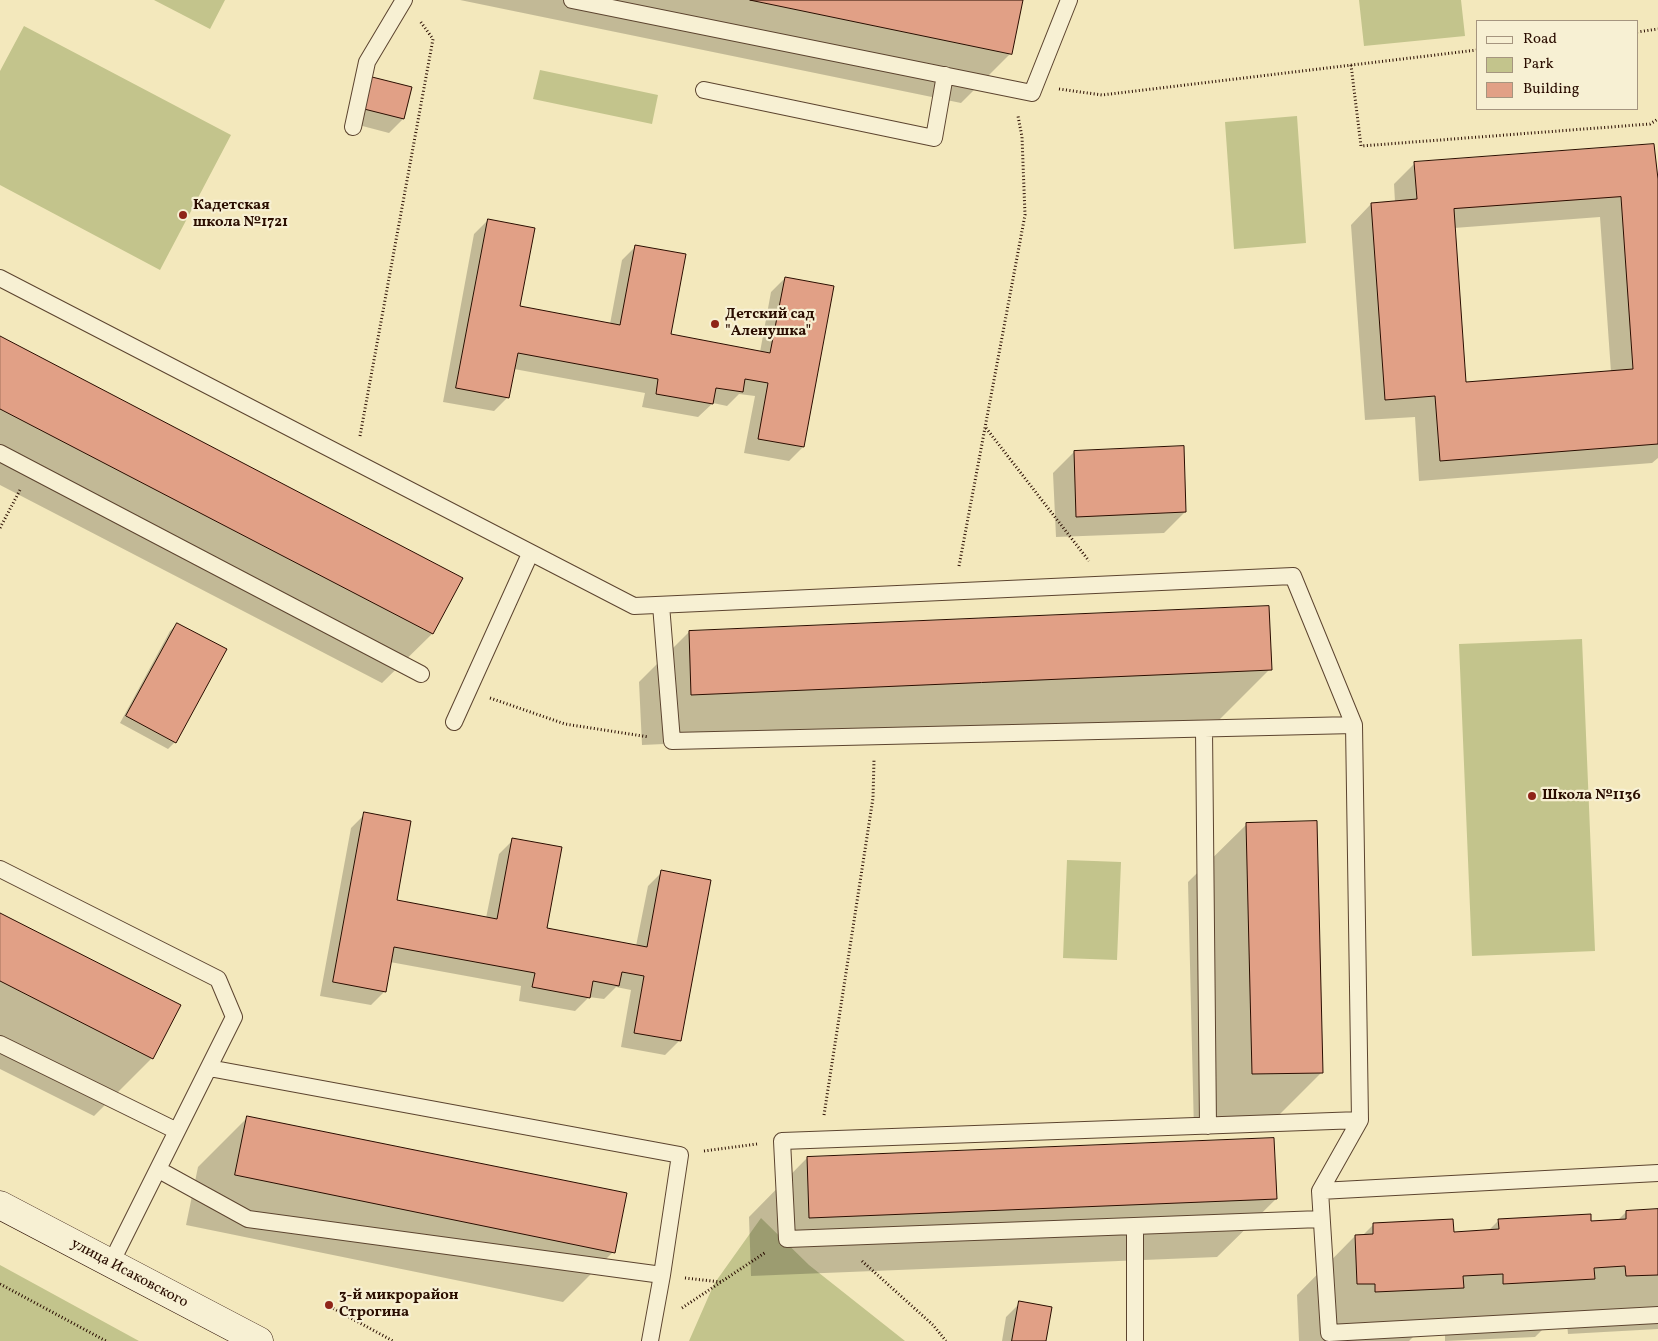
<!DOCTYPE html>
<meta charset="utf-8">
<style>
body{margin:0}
#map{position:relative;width:1658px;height:1341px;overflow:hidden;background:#f3e8bc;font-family:Vollkorn,serif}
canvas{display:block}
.legend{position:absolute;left:1476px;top:20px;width:162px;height:90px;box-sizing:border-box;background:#f7f0d3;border:1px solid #a5957f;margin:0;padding:6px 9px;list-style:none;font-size:15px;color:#2a0d00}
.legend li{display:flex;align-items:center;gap:10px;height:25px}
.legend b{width:25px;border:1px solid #a5957f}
</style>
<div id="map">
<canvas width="1658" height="1341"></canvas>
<ul class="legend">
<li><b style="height:6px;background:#f7f0d3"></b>Road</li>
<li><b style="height:14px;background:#c3c48c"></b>Park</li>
<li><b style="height:14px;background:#e1a086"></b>Building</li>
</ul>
</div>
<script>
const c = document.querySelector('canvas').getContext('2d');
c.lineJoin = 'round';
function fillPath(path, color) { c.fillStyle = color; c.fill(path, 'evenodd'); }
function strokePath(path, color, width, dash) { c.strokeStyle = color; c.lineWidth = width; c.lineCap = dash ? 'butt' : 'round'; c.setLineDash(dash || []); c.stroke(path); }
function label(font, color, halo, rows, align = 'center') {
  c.font = font + ' Vollkorn,serif'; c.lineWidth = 4.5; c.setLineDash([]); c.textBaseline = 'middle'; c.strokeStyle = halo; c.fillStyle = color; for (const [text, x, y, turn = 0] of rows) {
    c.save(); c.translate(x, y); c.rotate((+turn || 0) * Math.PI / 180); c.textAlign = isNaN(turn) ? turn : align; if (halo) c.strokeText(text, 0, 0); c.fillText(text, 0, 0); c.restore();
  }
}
fillPath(new Path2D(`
 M 154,0 L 225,0 L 210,29 Z
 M 1359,0 L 1461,0 L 1465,36 L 1364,46 Z
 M 24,26 L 231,135 L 160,270 L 0,185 L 0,71 Z
 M 540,70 L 658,95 L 652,124 L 533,99 Z
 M 1297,116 L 1306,243 L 1234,249 L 1225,122 Z
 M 1582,639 L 1595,951 L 1472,956 L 1459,644 Z
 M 1067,860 L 1121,862 L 1117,960 L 1063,958 Z
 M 761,1218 L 809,1265 L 905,1341 L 689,1341 L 714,1284 Z
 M 0,1265 L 139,1341 L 0,1341 Z`), '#c3c48c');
fillPath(new Path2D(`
 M 460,0 L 1022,0 L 1011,53 L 961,103 Z
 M 372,79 L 403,119 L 389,133 L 351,123 Z
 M 1415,163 L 1658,180 L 1658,458 L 1652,463 L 1419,481 L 1415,417 L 1365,420 L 1351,225 L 1371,204 L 1395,202 L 1394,184 ZM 1600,217 L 1611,372 L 1465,383 L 1454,228 Z
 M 488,220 L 518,307 L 610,324 L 622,260 L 636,246 L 669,335 L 760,352 L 771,292 L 785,278 L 833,287 L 803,447 L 789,461 L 744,453 L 755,396 L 739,394 L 727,406 L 713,403 L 698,417 L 642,407 L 645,393 L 514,369 L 508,397 L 494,411 L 443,402 L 474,234 Z
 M 0,338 L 461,578 L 432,634 L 382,683 L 0,485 Z
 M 1074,452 L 1185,512 L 1164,533 L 1056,537 L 1053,473 Z
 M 177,624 L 175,742 L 168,749 L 120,723 L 170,631 Z
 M 689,632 L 1270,669 L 1220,719 L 642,745 L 639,682 Z
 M 365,814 L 395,901 L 486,918 L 499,854 L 513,840 L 546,929 L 636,946 L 648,886 L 662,872 L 679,1041 L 665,1055 L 621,1047 L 631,990 L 616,987 L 604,999 L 589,997 L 575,1011 L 519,1001 L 521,986 L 390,962 L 385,991 L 371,1005 L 320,996 L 351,828 Z
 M 1247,824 L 1321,1073 L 1263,1131 L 1194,1132 L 1188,882 Z
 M 0,915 L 152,1058 L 94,1116 L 0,1069 Z
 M 248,1117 L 613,1252 L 563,1302 L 186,1225 L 198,1167 Z
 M 807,1158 L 1276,1199 L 1217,1257 L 751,1276 L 749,1217 Z
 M 1658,1210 L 1658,1329 L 1568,1334 L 1567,1324 L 1547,1325 L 1535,1337 L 1445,1341 L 1445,1332 L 1417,1333 L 1409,1341 L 1299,1341 L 1297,1295 L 1355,1236 L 1362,1236 L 1373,1225 L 1453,1233 L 1488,1231 L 1499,1220 L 1617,1221 L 1626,1212 Z
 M 1020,1303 L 1045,1341 L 1002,1341 L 1006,1317 Z`), '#0003');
const building = new Path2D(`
 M 750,0 L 1023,0 L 1012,54 Z
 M 372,77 L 412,87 L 404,119 L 364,109 Z
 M 1654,144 L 1658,179 L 1658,444 L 1440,461 L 1435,396 L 1385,400 L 1371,203 L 1417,199 L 1414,162 ZM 1621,197 L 1633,369 L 1466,382 L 1454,209 Z
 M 488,219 L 535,228 L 520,306 L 620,325 L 635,245 L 686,254 L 671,334 L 770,353 L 785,277 L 834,286 L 804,447 L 758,439 L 768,383 L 745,379 L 743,392 L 716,388 L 713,404 L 656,394 L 658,379 L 518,353 L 509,398 L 456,388 Z
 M 0,336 L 463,578 L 433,634 L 0,409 Z
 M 1184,446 L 1186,512 L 1076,517 L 1074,451 Z
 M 1269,606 L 1272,670 L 691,695 L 689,631 Z
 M 177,623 L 227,649 L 176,743 L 126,716 Z
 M 364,812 L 411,821 L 397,900 L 497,919 L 512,838 L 562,847 L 547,928 L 647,947 L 661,870 L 711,880 L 681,1041 L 634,1033 L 644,976 L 622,972 L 619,986 L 593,981 L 590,998 L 532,987 L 535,973 L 394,947 L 386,992 L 333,982 Z
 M 1317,821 L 1323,1073 L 1252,1074 L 1246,823 Z
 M 0,913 L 181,1005 L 153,1059 L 0,981 Z
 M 247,1116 L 627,1193 L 615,1253 L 235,1175 Z
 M 1274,1138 L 1277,1199 L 809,1218 L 807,1157 Z
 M 1658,1209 L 1658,1275 L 1626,1276 L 1625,1266 L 1594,1268 L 1595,1279 L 1503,1284 L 1503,1274 L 1463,1276 L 1464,1288 L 1375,1292 L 1375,1284 L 1357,1284 L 1355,1235 L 1373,1234 L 1373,1223 L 1453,1219 L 1454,1232 L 1499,1229 L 1498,1219 L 1591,1214 L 1591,1221 L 1626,1219 L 1626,1211 Z
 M 1019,1301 L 1052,1307 L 1046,1341 L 1012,1341 Z`);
fillPath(building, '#e1a086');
strokePath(building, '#2a0d00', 1);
const lane = new Path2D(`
 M 572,0 L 1032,93 L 1069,0
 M 704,90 L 934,138 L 945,75
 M 353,127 L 367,62 L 404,0
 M 0,278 L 634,606 L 1293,576 L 1354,725 L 1360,1120
 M 0,453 L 421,674
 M 661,605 L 672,741 L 1354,725
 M 454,722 L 530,554
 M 1204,730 L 1208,1126
 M 0,869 L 218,979 L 234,1017 L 177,1131
 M 0,1044 L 177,1131 L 110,1265
 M 159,1170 L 248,1219 L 662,1275 L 680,1155 L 209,1068
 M 1320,1191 L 1658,1173
 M 1321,1219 L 787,1239 L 782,1141 L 1360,1120 L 1320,1191 L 1329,1333 L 1658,1315
 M 650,1341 L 662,1275
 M 1135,1341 L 1135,1227`);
const secondary = new Path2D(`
 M 0,1205 L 259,1341`);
strokePath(lane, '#5c442f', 18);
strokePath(secondary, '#2a0d00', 29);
strokePath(new Path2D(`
 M 1637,32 L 1658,29
 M 1351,65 L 1361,146 L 1650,124 L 1658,119
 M 1059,89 L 1102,95 L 1477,50
 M 986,428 L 1089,561
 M 360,436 L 433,39 L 420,21
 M 0,528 L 20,490
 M 959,566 L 1025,215 L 1022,137 L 1018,116
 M 490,698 L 565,724 L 649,737
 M 824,1115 L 873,798 L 874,760
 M 704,1151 L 757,1144
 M 862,1261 L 933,1325 L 946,1341
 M 685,1278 L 721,1282
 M 0,1284 L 106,1341
 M 327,1305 L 393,1341
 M 682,1308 L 766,1252`), '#2a0d00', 3, [1, 2.5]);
strokePath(lane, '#f7f0d3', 16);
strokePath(secondary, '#f7f0d3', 28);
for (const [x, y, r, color] of [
 [183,215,5,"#8f2418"],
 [715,324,5,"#8f2418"],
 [1532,796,5,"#8f2418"],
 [329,1305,5,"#8f2418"]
]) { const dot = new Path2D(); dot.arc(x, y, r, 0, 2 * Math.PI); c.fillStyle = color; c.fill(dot); strokePath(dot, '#f7f0d3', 2); }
label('bold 15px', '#2a0d00', '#f7f0d3', [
 ["Кадетская",193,206],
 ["школа №1721",193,223],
 ["Детский сад",725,315],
 ["\"Аленушка\"",725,332],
 ["Школа №1136",1542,796],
 ["3-й микрорайон",339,1296],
 ["Строгина",339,1313]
], 'left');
label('15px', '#2a0d00', '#f7f0d3', [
 ["улица Исаковского",129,1274,28]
]);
</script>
